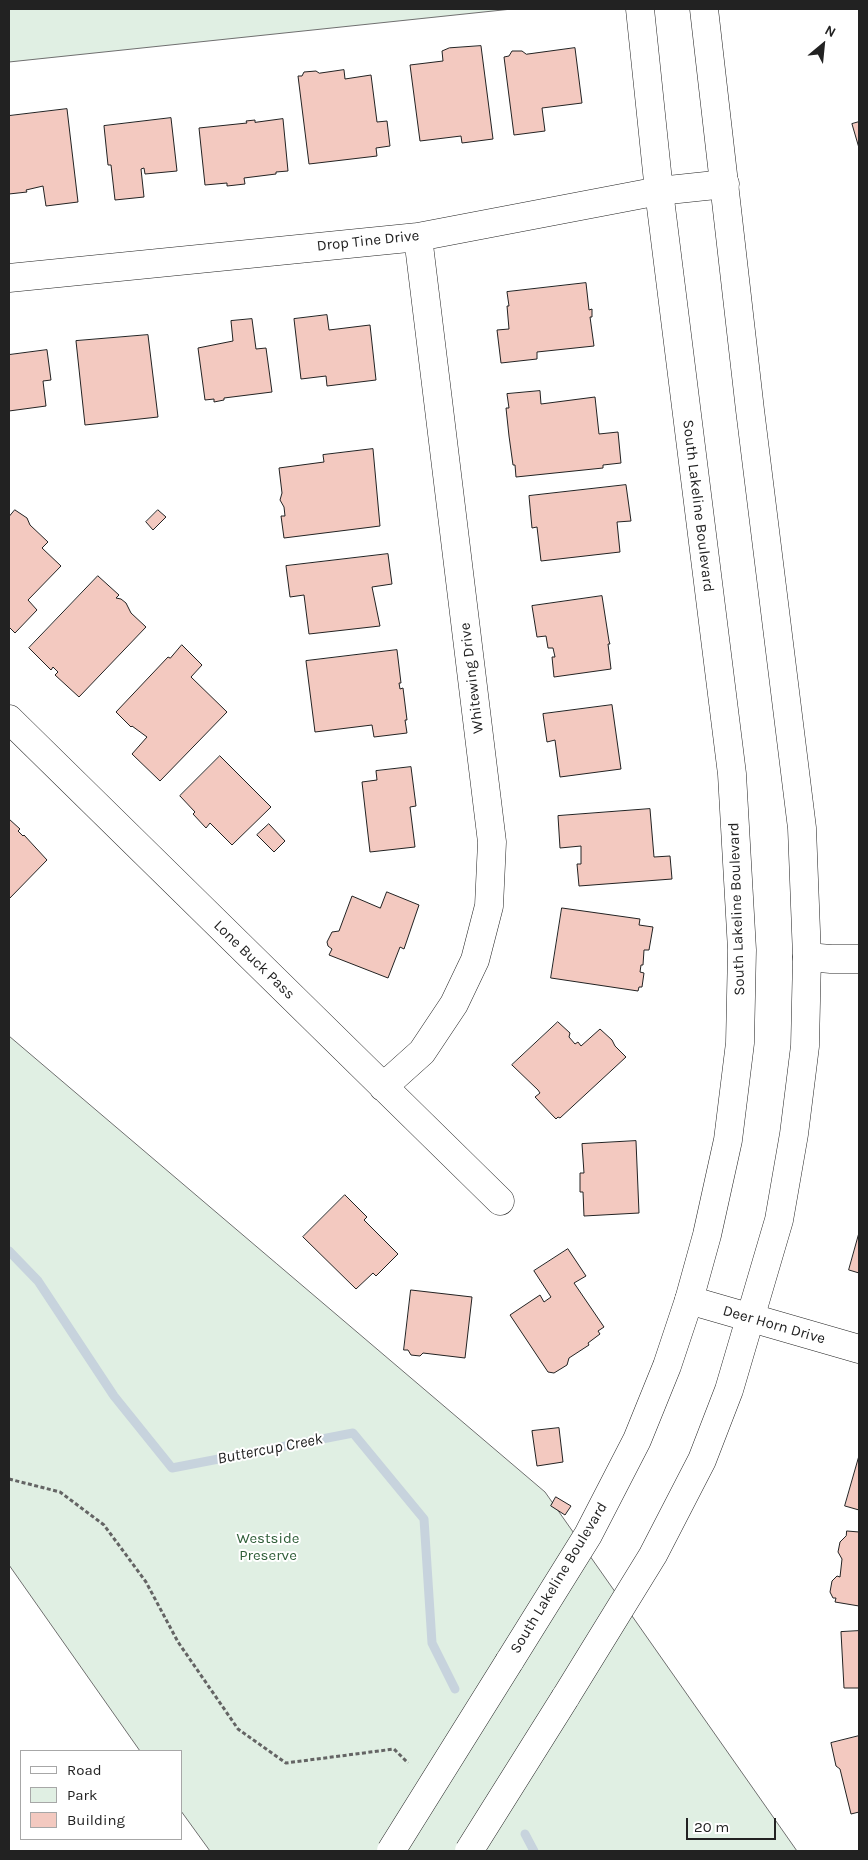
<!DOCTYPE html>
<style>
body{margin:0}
#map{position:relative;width:868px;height:1860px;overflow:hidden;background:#fff;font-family:Karla,sans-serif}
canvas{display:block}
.frame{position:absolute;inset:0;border:10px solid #222;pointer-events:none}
.legend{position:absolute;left:20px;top:1750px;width:162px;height:90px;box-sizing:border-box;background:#fff;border:1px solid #a7a7a7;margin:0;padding:6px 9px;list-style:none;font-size:15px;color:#222}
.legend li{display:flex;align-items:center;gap:10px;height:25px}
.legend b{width:25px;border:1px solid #a7a7a7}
.north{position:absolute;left:798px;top:20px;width:50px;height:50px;-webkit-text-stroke:4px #fff;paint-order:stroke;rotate:28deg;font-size:14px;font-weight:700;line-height:20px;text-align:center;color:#222}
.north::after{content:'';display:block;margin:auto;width:18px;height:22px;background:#222;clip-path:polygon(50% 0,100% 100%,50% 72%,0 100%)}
.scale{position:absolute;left:686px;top:1818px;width:90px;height:22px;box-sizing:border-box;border:2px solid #222;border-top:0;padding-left:6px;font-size:15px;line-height:18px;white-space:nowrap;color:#222;-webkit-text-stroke:4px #fff;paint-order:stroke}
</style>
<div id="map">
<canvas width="868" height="1860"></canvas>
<div class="frame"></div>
<ul class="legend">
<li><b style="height:6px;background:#fff"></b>Road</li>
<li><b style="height:14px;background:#e0efe3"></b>Park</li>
<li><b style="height:14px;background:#f3c9c0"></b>Building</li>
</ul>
<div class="north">N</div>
<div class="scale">20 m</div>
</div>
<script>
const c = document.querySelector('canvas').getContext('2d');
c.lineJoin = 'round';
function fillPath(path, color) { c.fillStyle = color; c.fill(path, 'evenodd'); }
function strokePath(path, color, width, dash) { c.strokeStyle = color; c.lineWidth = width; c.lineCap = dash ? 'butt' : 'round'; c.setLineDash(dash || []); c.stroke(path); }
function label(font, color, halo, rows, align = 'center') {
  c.font = font + ' Karla,sans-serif'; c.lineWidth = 4; c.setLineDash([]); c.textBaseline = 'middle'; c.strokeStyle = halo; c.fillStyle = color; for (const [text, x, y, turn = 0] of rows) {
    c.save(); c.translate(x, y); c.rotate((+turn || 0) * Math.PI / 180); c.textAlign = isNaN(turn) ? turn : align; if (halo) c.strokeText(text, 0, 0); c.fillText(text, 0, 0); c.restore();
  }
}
const green = new Path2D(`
 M 9,9 L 512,9 L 9,62 Z
 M 9,1036 L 545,1492 L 797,1851 L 210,1851 L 181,1811 L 181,1751 L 140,1751 L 9,1565 Z`);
fillPath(green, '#e0efe3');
strokePath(green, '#6f6f6f', 1);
strokePath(new Path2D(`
 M 9,1251 L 38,1281 L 114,1396 L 172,1468 L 353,1433 L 424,1519 L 432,1643 L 455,1689
 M 525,1834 L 534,1851`), '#c7d3dd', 9);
const building = new Path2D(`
 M 481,46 L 493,139 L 462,143 L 461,136 L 420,141 L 410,65 L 443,61 L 442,51 L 449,48 Z
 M 575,48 L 582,103 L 542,108 L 545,131 L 514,135 L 504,57 L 509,56 L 512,51 L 522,51 L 526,54 Z
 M 344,70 L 345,79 L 371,75 L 377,122 L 387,121 L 390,146 L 376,148 L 377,156 L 309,164 L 298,76 L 302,76 L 304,72 L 316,71 L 319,73 Z
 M 67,109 L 78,202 L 46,206 L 43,186 L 26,190 L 27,192 L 9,194 L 9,116 Z
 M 171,118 L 177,171 L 145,174 L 144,168 L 141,169 L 144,197 L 115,200 L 111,165 L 108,165 L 104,126 Z
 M 283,119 L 288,171 L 276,172 L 276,174 L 244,178 L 245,184 L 227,186 L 227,183 L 205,185 L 199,128 L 247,123 L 246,121 L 255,120 L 255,122 Z
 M 859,122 L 859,148 L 852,124 Z
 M 586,283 L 589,310 L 592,309 L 592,317 L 590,317 L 594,346 L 537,352 L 537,359 L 501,363 L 497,330 L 509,329 L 507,306 L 509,306 L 507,292 Z
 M 327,315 L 329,330 L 370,325 L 376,380 L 327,386 L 326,376 L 301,379 L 294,319 Z
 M 252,319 L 256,349 L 266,348 L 272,392 L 224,398 L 224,400 L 214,402 L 214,399 L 205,400 L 198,348 L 233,341 L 231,321 Z
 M 148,335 L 158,417 L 85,425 L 76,341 Z
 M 47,350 L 51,380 L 43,381 L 46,406 L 9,411 L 9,355 Z
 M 540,391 L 541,404 L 595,397 L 599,434 L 618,432 L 621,463 L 603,465 L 603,468 L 516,477 L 515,465 L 513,465 L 509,436 L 506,408 L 509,408 L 507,394 Z
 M 373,449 L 380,526 L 284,538 L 281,516 L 285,516 L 284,507 L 280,500 L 282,493 L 279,468 L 324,462 L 323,455 Z
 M 626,485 L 631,521 L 617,522 L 620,552 L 541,561 L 537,527 L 532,528 L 529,496 Z
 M 15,510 L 27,518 L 30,525 L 48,542 L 42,548 L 61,566 L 28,600 L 37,610 L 15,633 L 9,627 L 9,517 Z
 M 158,510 L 166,517 L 153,530 L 146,522 Z
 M 388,554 L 392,584 L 372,587 L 380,626 L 309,634 L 304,595 L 290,597 L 286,566 Z
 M 98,576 L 119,595 L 116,598 L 121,599 L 126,603 L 131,613 L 146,627 L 79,697 L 55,675 L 58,672 L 53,667 L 51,670 L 29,648 Z
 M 602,596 L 609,641 L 610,644 L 608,644 L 611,669 L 554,677 L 552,657 L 555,657 L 553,648 L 548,648 L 546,636 L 537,637 L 532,606 Z
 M 182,645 L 202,665 L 191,677 L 227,712 L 160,781 L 132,754 L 147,737 L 132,726 L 131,727 L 116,712 L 168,657 L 170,658 Z
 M 397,650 L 401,683 L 399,683 L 400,689 L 403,688 L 407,720 L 405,720 L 407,733 L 374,737 L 372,725 L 315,732 L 306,661 Z
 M 612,705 L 621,769 L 560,777 L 555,740 L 547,742 L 543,714 Z
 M 220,756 L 271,807 L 232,845 L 210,823 L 206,828 L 193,814 L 195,812 L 180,796 Z
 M 411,767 L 416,806 L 410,807 L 415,847 L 370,852 L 362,782 L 377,780 L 376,771 Z
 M 650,809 L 654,857 L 670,856 L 672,879 L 579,886 L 577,864 L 581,864 L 581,846 L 560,848 L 558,816 Z
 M 9,819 L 20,829 L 18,831 L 23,836 L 24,835 L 47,860 L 9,899 Z
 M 269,824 L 285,841 L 274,852 L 257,835 Z
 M 387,892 L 419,905 L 404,949 L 400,947 L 388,978 L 329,955 L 332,949 L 328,946 L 327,942 L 332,932 L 339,931 L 352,896 L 380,908 Z
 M 562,908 L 640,919 L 639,925 L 653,927 L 649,950 L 644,950 L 643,965 L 641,965 L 640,972 L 644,973 L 642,987 L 639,987 L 638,991 L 551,978 Z
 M 558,1022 L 570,1033 L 569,1037 L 575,1044 L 578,1042 L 581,1046 L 600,1029 L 612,1040 L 615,1046 L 626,1057 L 560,1118 L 558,1117 L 556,1119 L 535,1097 L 540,1093 L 538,1090 L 512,1065 Z
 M 636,1141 L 639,1213 L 584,1216 L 583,1192 L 580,1192 L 580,1173 L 584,1173 L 582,1144 Z
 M 345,1195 L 367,1217 L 364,1220 L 398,1254 L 376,1276 L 373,1273 L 356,1289 L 303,1237 Z
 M 859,1233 L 859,1273 L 849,1270 Z
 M 568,1249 L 586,1276 L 574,1283 L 604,1327 L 598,1331 L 600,1334 L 588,1343 L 589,1345 L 569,1358 L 567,1365 L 554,1373 L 548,1372 L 510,1315 L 540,1295 L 544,1302 L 551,1297 L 534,1271 Z
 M 411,1290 L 472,1297 L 465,1358 L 423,1353 L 420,1356 L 411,1355 L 408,1350 L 404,1350 Z
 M 559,1428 L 563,1462 L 537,1466 L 532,1431 Z
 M 859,1456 L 859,1510 L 845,1506 Z
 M 556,1497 L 571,1506 L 565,1515 L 551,1506 Z
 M 847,1531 L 859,1532 L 859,1606 L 835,1602 L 836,1598 L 833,1598 L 830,1592 L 832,1581 L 837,1576 L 840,1577 L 842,1559 L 838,1552 L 840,1542 L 846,1536 Z
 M 859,1631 L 859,1688 L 844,1688 L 841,1632 Z
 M 859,1736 L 859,1812 L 851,1814 L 840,1769 L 836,1766 L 831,1743 Z`);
fillPath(building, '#f3c9c0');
strokePath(building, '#222', 1);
const minor = new Path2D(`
 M 9,278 L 418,237 L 659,191 L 725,184
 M 9,719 L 500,1201
 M 807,957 L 831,959 L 859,959
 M 383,1087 L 422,1052 L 454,1004 L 475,960 L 489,906 L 492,842 L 418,237
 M 689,1300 L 859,1349`);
const secondary = new Path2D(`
 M 509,1662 L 588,1535 L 637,1440 L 667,1366 L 689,1300 L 707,1235 L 728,1140 L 740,1043 L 742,950 L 732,774 L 659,191 L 640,9
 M 565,1698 L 653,1555 L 702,1460 L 729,1390 L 779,1220 L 794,1134 L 805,1046 L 807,957 L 802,828 L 750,410 L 704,9`);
strokePath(minor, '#222', 29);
strokePath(secondary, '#222', 29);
strokePath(new Path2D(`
 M 9,1479 L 60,1492 L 104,1525 L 146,1582 L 178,1642 L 238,1729 L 286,1763 L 394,1749 L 408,1763`), '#646464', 3, [4, 2.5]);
strokePath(minor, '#fff', 28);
strokePath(secondary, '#fff', 28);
const secondaryBridge = new Path2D(`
 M 391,1851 L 509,1662
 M 469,1851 L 565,1698`);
strokePath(secondaryBridge, '#222', 29, []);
strokePath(secondaryBridge, '#fff', 28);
label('15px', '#222', '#fff', [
 ["Drop Tine Drive",368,241,-6],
 ["South Lakeline Boulevard",698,506,83],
 ["Whitewing Drive",472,678,-97],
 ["South Lakeline Boulevard",737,909,-92],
 ["Lone Buck Pass",254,960,44],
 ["Deer Horn Drive",774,1325,16],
 ["South Lakeline Boulevard",559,1578,-59]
]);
label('15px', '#2f5e38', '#fff', [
 ["Westside",268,1539],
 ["Preserve",268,1556]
]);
label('italic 16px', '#222', '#fff', [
 ["Buttercup Creek",270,1449,-11]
]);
</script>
